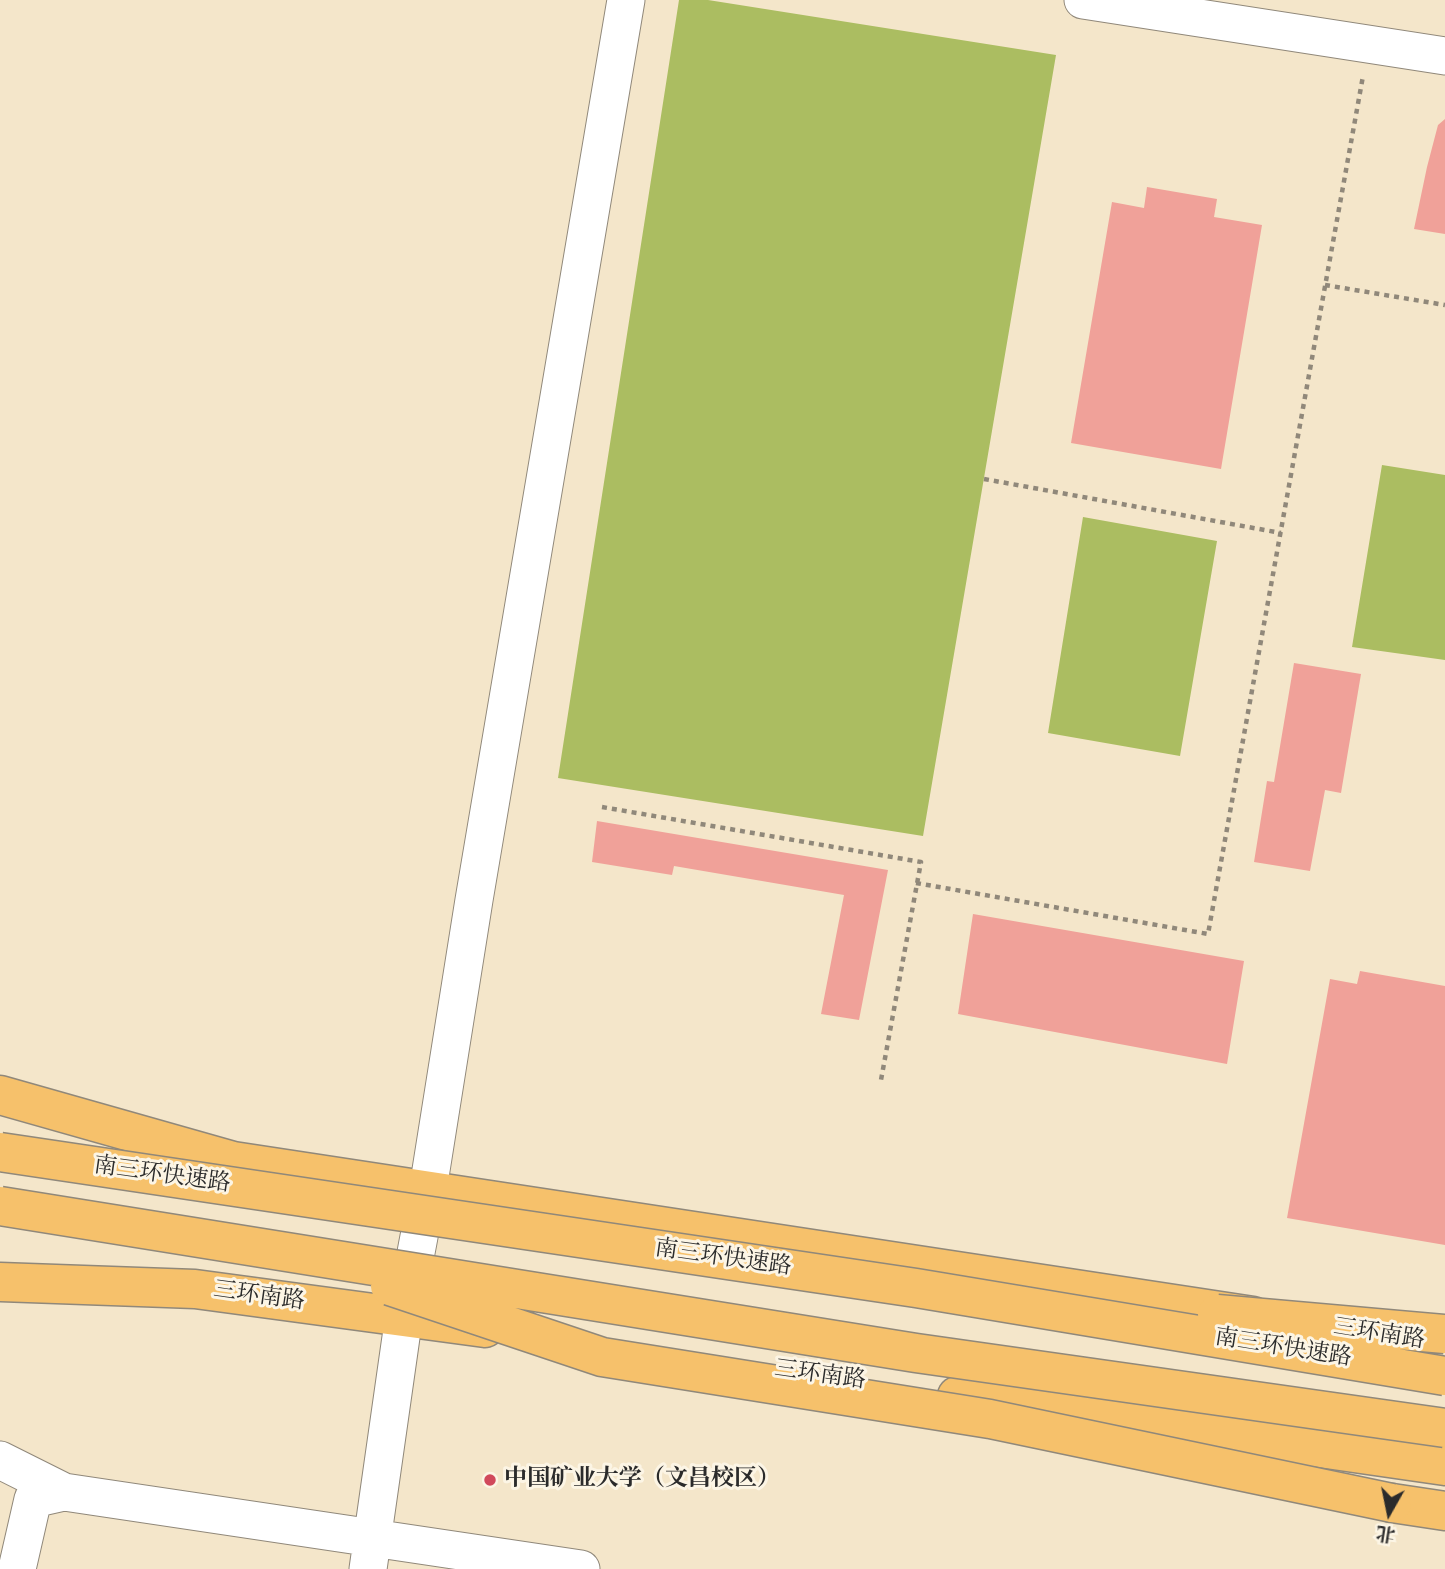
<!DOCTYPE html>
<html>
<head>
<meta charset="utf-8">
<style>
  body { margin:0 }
  #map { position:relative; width:1445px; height:1569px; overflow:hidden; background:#f4e6ca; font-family:"IM FELL Double Pica","Noto Serif SC",serif }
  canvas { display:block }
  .north { position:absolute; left:1354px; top:1478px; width:70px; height:70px; -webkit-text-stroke:5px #fcf5e5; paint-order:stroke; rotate:189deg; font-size:19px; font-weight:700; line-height:28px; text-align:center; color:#2b2b2b }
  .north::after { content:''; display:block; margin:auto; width:24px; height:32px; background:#2b2b2b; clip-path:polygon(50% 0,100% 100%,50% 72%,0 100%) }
</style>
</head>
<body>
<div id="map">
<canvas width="1445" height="1569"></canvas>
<div class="north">北</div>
</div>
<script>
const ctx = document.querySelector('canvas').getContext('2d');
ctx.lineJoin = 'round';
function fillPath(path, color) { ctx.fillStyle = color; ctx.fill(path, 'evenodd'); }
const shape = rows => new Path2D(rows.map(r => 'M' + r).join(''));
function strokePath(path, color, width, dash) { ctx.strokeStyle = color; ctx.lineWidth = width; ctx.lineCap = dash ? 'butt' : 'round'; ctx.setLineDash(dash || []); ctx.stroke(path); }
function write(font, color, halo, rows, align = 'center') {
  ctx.font = font + ' "IM FELL Double Pica","Noto Serif SC",serif'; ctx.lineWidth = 6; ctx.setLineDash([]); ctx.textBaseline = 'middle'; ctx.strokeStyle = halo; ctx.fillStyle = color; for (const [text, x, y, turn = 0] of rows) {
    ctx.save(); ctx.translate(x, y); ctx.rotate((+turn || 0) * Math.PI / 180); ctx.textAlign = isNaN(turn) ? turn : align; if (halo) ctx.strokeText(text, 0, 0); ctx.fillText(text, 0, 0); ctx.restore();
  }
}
fillPath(shape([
  [679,0,708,0,1056,55,923,836,558,778],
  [1382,465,1445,475,1445,660,1352,647],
  [1083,517,1217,541,1180,756,1048,733]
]), '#abbd61');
fillPath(shape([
  [1445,119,1445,234,1414,229,1427,167,1438,125],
  [1147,187,1217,199,1214,217,1262,225,1221,469,1071,443,1112,202,1144,208],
  [1294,663,1361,674,1341,793,1325,790,1310,871,1254,862,1267,781,1274,782],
  [597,821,888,870,859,1020,821,1014,844,895,674,866,672,875,592,862],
  [973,914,1244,961,1227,1064,958,1014],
  [1360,971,1445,986,1445,1245,1287,1218,1330,979,1357,984]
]), '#f0a199');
const minor = shape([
  [1083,0,1445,56],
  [0,1460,64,1492],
  [17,1569,33,1499,64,1492,581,1569],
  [368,1569,404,1316,428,1189,474,900,626,0]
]);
const major = shape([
  [0,1095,233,1161,1253,1316],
  [0,1282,195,1289,485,1328],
  [957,1396,1445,1466]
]);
const highway = shape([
  [1392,1503,1445,1511]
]);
strokePath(minor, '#90887a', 39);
strokePath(major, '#90887a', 41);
strokePath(highway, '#90887a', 41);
strokePath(shape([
  [1325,285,1445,305],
  [984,479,1281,533],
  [602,807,921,862,881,1080],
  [916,883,1208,934,1363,76]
]), '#90887a', 4.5, [5, 5]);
strokePath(minor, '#fff', 37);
strokePath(major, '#f6c16b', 38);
strokePath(highway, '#f6c16b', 38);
const highwayBridge = shape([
  [0,1152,916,1288,1445,1376],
  [0,1206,916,1353,1445,1428],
  [390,1286,602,1357,990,1419,1392,1503],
  [1217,1314,1445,1334]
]);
strokePath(highwayBridge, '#90887a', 41, []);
strokePath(highwayBridge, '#f6c16b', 38);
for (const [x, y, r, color] of [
  [490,1480,7,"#d1495b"]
]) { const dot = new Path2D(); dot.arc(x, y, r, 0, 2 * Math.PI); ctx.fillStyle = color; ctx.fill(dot); strokePath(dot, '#fcf5e5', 2.5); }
write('23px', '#2b2b2b', '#fcf5e5', [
  ["南三环快速路",162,1176,8],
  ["南三环快速路",723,1259,8],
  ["三环南路",259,1297,8],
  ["三环南路",1379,1335,9],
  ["南三环快速路",1283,1349,9],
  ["三环南路",820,1376,8]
]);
write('bold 23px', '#2b2b2b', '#fcf5e5', [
  ["中国矿业大学（文昌校区）",504,1480]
], 'left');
</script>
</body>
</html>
